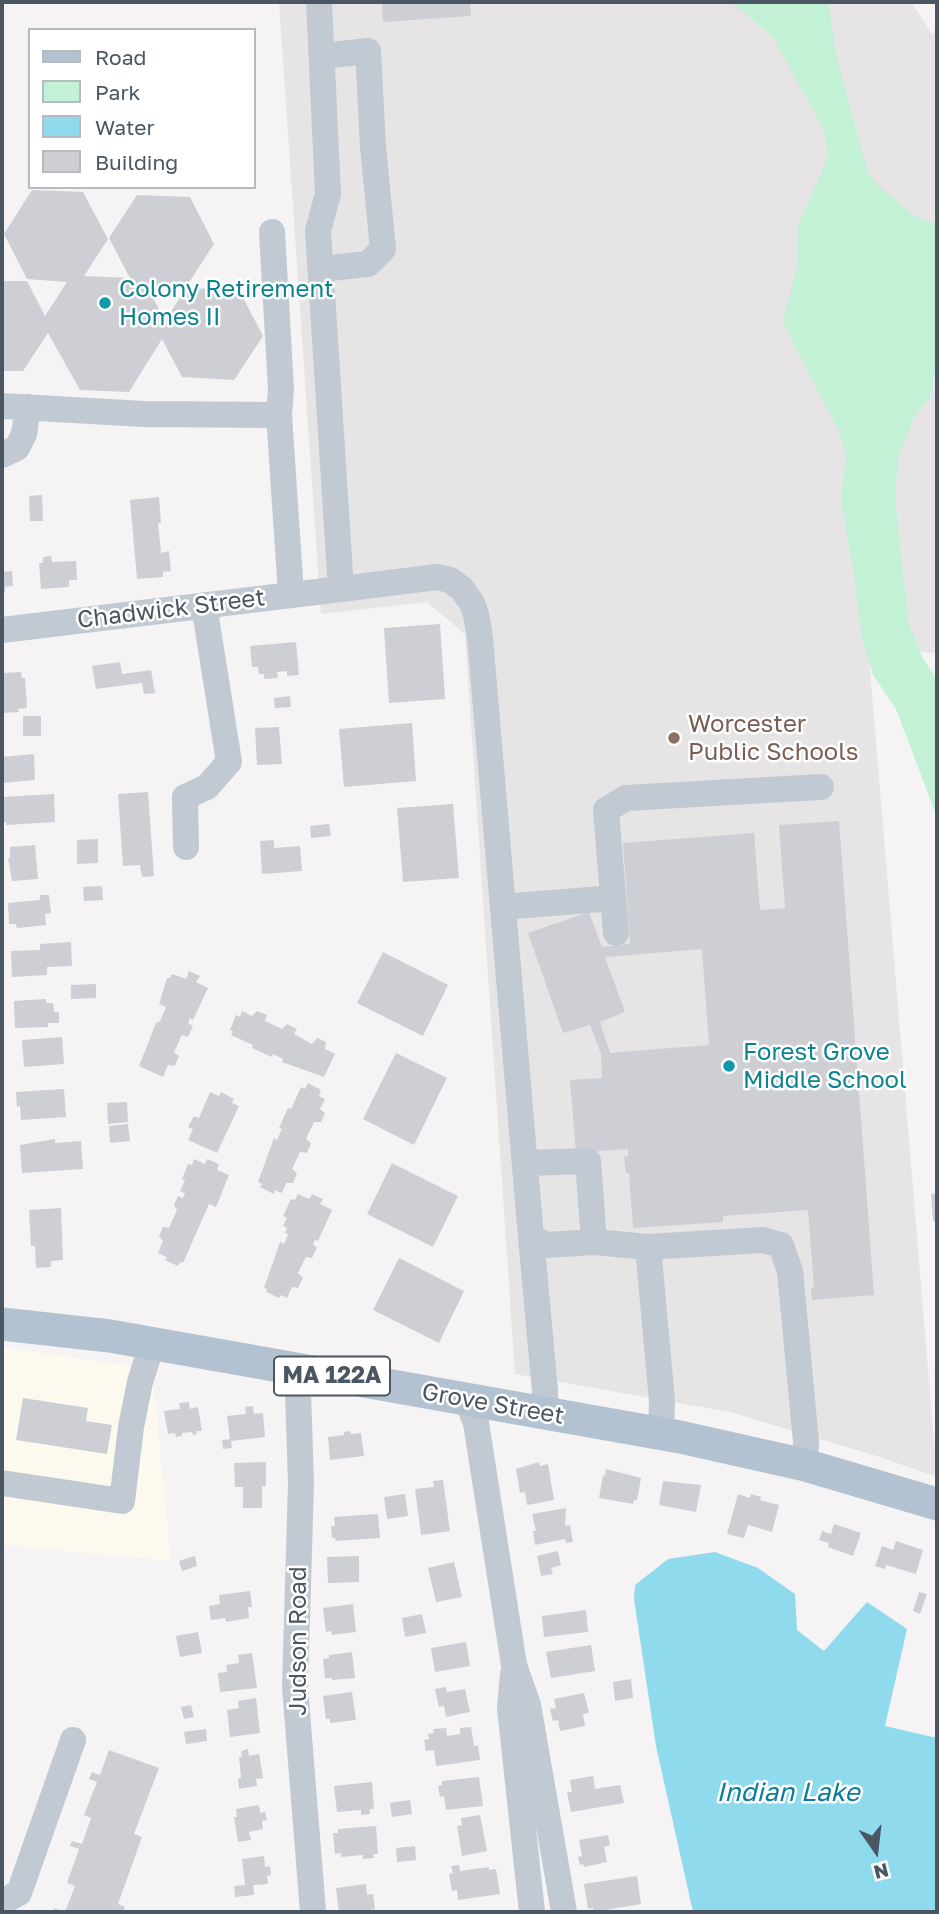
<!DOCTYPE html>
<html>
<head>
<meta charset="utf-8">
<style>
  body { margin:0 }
  #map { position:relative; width:939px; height:1914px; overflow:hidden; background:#f5f3f3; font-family:"Golos Text",sans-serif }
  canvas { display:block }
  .frame { position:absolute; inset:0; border:4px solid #4a5661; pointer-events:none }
  .legend { position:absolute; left:28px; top:28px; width:228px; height:161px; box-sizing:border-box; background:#fff; border:2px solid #b7bbc0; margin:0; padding:9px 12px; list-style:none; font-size:21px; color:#4a5661 }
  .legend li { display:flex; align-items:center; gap:14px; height:35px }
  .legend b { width:35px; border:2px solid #b7bbc0 }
  .north { position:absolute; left:841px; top:1816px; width:70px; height:70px; -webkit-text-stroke:5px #fff; paint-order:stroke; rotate:166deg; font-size:19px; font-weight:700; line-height:28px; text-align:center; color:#4a5661 }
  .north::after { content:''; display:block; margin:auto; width:24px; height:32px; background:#4a5661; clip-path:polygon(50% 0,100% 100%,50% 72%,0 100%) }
</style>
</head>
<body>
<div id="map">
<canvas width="939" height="1914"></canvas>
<div class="frame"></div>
<ul class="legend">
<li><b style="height:9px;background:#b3c2d1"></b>Road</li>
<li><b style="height:19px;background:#c3f1d5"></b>Park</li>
<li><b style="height:19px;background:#90daee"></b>Water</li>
<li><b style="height:19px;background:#cdcfd5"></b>Building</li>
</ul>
<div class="north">N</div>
</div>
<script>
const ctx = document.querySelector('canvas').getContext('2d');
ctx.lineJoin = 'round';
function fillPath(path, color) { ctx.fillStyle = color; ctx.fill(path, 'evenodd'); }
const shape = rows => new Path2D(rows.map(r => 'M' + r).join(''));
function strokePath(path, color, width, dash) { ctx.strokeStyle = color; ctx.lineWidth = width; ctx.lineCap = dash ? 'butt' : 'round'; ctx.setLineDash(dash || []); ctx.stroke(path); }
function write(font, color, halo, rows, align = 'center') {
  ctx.font = font + ' "Golos Text",sans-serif'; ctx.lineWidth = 5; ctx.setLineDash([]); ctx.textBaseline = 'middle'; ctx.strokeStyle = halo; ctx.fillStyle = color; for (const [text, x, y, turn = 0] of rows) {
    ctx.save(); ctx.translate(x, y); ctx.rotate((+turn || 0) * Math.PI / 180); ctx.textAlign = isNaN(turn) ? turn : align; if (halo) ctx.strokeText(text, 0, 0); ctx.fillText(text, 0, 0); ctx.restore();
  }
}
fillPath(shape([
  [2,1347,152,1369,171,1561,2,1545]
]), '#fdf9ef');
fillPath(shape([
  [279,2,911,2,932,34,937,32,937,653,868,647,937,1477,880,1457,730,1412,515,1374,465,634,427,602,321,614]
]), '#e6e4e5');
fillPath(shape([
  [732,2,828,2,837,58,868,173,882,189,916,217,937,224,937,367,933,376,933,389,928,400,913,419,898,459,895,497,908,622,923,659,937,679,937,817,896,709,873,675,861,634,855,581,841,499,846,456,839,431,798,353,783,321,797,268,798,226,825,165,828,154,824,130,773,37]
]), '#c3f1d5');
fillPath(shape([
  [715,1552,758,1568,795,1594,797,1630,824,1651,867,1602,907,1629,885,1726,937,1738,937,1912,693,1912,656,1746,634,1599,635,1585,668,1559]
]), '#90daee');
fillPath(shape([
  [382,2,470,2,471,16,383,22],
  [32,190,83,192,108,239,84,276,130,278,109,238,137,195,190,197,214,244,186,287,147,286,165,321,186,288,239,290,263,336,234,380,182,377,162,339,129,392,80,390,48,333,23,371,2,371,2,281,27,281,45,316,67,282,27,279,4,234],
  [42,495,43,521,30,521,29,496],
  [159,497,161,523,158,523,161,553,169,551,171,571,163,572,163,577,137,579,130,500],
  [51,556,52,562,76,561,77,580,69,580,69,587,41,589,39,563,43,563,43,557],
  [12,571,13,586,5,587,5,592,2,593,2,572],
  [440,624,445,699,389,703,384,628],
  [296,642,299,675,287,676,287,671,277,672,278,678,264,679,264,674,259,674,258,667,252,667,250,646],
  [120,662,122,674,151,670,155,693,144,694,142,683,96,689,92,666],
  [21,672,22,678,25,678,27,708,18,709,19,712,2,713,2,673],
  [290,696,291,707,275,708,274,698],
  [23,716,41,716,41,736,23,736],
  [412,723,416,781,344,787,339,729],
  [279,727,282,764,257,765,255,728],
  [34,754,35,780,2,783,2,757],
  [148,792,154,876,142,877,140,865,123,866,118,794],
  [54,794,55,822,6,825,6,822,2,823,4,797],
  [453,804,459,878,403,882,397,808],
  [839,821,874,1295,812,1300,811,1288,814,1288,808,1210,723,1216,723,1222,633,1228,629,1173,626,1173,624,1157,628,1156,628,1149,576,1153,570,1080,602,1078,601,1054,590,1025,563,1033,528,933,589,912,602,947,630,944,623,843,754,833,760,910,785,908,779,825],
  [702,949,709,1045,610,1053,600,1022,625,1012,605,957],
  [329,824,331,836,311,838,310,826],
  [98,839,98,863,77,864,77,840],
  [274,840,274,848,300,846,302,871,262,874,260,841],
  [35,845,38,879,12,881,8,858,10,858,10,847],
  [102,886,103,900,84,901,83,887],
  [40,895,49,895,51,913,45,914,46,925,17,928,16,924,9,924,8,903,40,900],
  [71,942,72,966,47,967,47,975,12,977,11,951,40,950,40,944],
  [383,952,448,985,423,1036,357,1003],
  [189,971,200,976,196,982,208,988,193,1020,190,1018,188,1023,193,1026,188,1037,182,1035,174,1052,179,1056,175,1066,168,1065,163,1077,139,1066,156,1023,160,1021,166,1007,159,1004,167,978,170,978,172,974,186,979],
  [96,984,96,998,71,999,71,985],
  [46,999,46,1003,53,1003,54,1012,59,1012,59,1023,48,1023,48,1027,15,1028,14,1001],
  [242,1011,252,1016,257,1011,267,1015,265,1021,282,1029,287,1024,297,1029,294,1034,312,1044,317,1038,326,1042,325,1049,335,1054,324,1077,282,1062,283,1059,273,1054,272,1057,252,1048,253,1045,231,1035,233,1031,230,1030,236,1015,240,1017],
  [62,1037,64,1064,24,1067,22,1040],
  [396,1053,447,1078,414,1145,363,1119],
  [308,1083,321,1090,319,1096,325,1099,320,1109,325,1113,321,1122,314,1122,306,1139,311,1143,307,1153,300,1152,292,1169,297,1173,293,1183,286,1183,282,1193,275,1190,274,1194,260,1187,262,1184,258,1182,274,1138,277,1140,282,1129,279,1128,288,1108,291,1109,301,1087,305,1089],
  [64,1089,66,1117,21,1120,20,1106,17,1107,16,1092],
  [210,1092,219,1096,221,1092,234,1099,232,1103,239,1106,217,1153,188,1140,193,1129,188,1127,194,1116,199,1118],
  [127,1102,128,1122,108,1124,107,1103],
  [128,1124,130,1141,110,1143,109,1126],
  [55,1139,55,1143,81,1141,83,1169,22,1173,20,1145],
  [194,1159,205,1164,207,1159,219,1164,217,1170,229,1175,216,1207,209,1204,183,1263,180,1262,178,1266,165,1260,167,1257,158,1253,163,1241,159,1236,163,1227,169,1228,177,1210,174,1205,178,1196,183,1198,185,1193,180,1191,185,1180,182,1179,188,1164,192,1165],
  [392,1163,458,1196,433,1247,367,1214],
  [937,1193,937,1221,933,1221,931,1194],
  [298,1194,309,1199,312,1194,323,1199,320,1204,332,1210,318,1241,315,1240,313,1244,317,1248,312,1258,306,1257,298,1273,303,1278,298,1288,292,1287,287,1298,281,1295,279,1298,266,1292,267,1289,264,1288,280,1242,284,1244,288,1234,285,1233,287,1228,283,1226,287,1218,283,1216,291,1199,295,1200],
  [61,1208,63,1260,51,1261,51,1267,36,1268,35,1246,31,1246,29,1210],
  [399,1258,464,1291,439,1343,373,1310],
  [23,1398,88,1408,86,1421,112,1425,107,1454,16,1440],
  [189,1402,190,1409,198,1407,202,1431,196,1431,197,1434,193,1435,192,1432,182,1433,182,1436,176,1437,175,1433,168,1434,164,1411,180,1409,179,1403],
  [253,1406,254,1414,263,1413,265,1437,231,1441,232,1448,223,1449,222,1440,230,1439,227,1416,246,1414,245,1407],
  [350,1431,351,1434,361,1433,364,1456,330,1460,328,1437,344,1435,344,1432],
  [266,1462,266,1486,262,1486,262,1508,243,1508,243,1487,235,1487,234,1463],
  [539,1462,540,1466,548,1464,554,1500,527,1505,525,1492,520,1493,516,1469],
  [606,1469,641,1478,637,1500,634,1500,633,1504,599,1498,603,1475,605,1476],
  [443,1480,450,1531,421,1535,415,1489,434,1487,433,1481],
  [663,1481,701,1485,696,1512,659,1505],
  [405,1494,408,1516,387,1519,384,1497],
  [738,1494,750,1498,751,1494,761,1497,760,1500,779,1505,772,1532,748,1525,744,1538,727,1534],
  [566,1508,565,1526,570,1525,573,1542,566,1543,565,1539,535,1545,533,1531,536,1531,532,1514],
  [378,1514,380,1538,336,1541,335,1538,332,1538,331,1526,335,1526,334,1517],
  [834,1524,861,1533,853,1556,828,1547,829,1543,819,1540,822,1531,831,1534],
  [896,1541,923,1550,916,1574,886,1565,885,1569,875,1566,882,1546,893,1550],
  [558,1551,561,1565,551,1568,553,1574,541,1576,537,1556],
  [195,1556,197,1566,182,1571,179,1561],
  [359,1556,359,1582,328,1583,327,1557],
  [454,1562,462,1597,436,1602,428,1568],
  [250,1591,252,1607,248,1607,249,1618,226,1622,225,1618,211,1620,209,1606,220,1604,219,1595],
  [919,1592,927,1594,920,1614,913,1611],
  [353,1604,356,1632,332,1635,331,1631,326,1632,323,1608],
  [586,1610,588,1632,544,1637,542,1616],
  [422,1614,426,1633,405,1637,402,1618],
  [198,1632,202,1653,180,1657,176,1636],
  [466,1642,470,1666,435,1672,431,1648],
  [591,1645,595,1671,551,1678,546,1652],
  [352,1652,355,1678,332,1680,332,1678,325,1678,323,1659,329,1658,329,1655],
  [252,1653,257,1688,220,1692,218,1673,227,1672,226,1665,239,1663,238,1655],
  [631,1679,633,1698,615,1701,613,1682],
  [446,1687,447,1692,465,1689,470,1712,446,1717,444,1706,439,1707,435,1689],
  [352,1692,356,1720,330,1723,330,1719,326,1719,323,1696],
  [584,1693,589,1713,583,1714,585,1726,560,1731,558,1720,553,1721,550,1709,556,1708,554,1699],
  [256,1698,260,1733,230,1737,227,1710,239,1708,238,1701],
  [191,1705,194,1717,184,1719,181,1707],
  [471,1727,474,1746,478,1745,480,1760,436,1766,434,1750,426,1751,424,1740,429,1739,428,1734,434,1733,433,1729,446,1728,447,1736,460,1734,460,1728],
  [206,1729,207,1741,186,1744,184,1732],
  [248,1749,249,1756,259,1754,263,1778,256,1779,257,1786,239,1789,238,1778,241,1778,239,1757,242,1757,241,1751],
  [109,1750,159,1768,134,1834,142,1837,118,1904,125,1907,123,1912,53,1912,54,1908,65,1912,75,1886,67,1883,79,1849,70,1846,72,1841,82,1844,91,1818,84,1815,97,1782,89,1779,92,1772,100,1775],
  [593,1776,595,1789,620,1785,624,1803,571,1812,567,1792,572,1792,570,1780],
  [479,1777,483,1806,446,1810,444,1796,440,1797,438,1786,442,1785,442,1781],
  [372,1782,374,1809,370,1809,370,1814,361,1815,361,1810,337,1812,334,1786],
  [410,1800,412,1814,392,1817,390,1803],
  [259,1805,260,1813,265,1812,267,1820,262,1821,263,1829,249,1832,251,1840,238,1842,234,1817,237,1817,236,1809],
  [480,1815,487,1851,462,1856,457,1826,462,1825,461,1818],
  [376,1826,378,1854,373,1854,374,1858,363,1859,363,1855,341,1857,341,1853,335,1854,333,1833,338,1833,338,1829],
  [608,1835,610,1845,604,1847,607,1862,584,1867,583,1864,580,1865,578,1857,582,1856,579,1840],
  [415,1846,416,1860,397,1862,396,1848],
  [264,1856,265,1867,270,1866,271,1875,267,1876,268,1884,253,1885,254,1895,235,1897,234,1886,245,1885,242,1859],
  [459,1865,460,1871,489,1867,489,1870,496,1869,500,1894,458,1900,457,1890,452,1891,449,1874,453,1873,451,1866],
  [637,1876,641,1904,593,1912,593,1908,588,1909,584,1884],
  [366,1884,367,1895,373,1894,375,1909,370,1910,370,1912,339,1912,336,1888]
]), '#cdcfd5');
strokePath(shape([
  [319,2,328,194,318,231,341,589,437,577,450,580,462,589,472,603,476,614,480,638,531,1237,546,1245,594,1242,648,1247,763,1240,781,1245,790,1271,806,1442,805,1465],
  [272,232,281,389,279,415],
  [321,269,368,264,383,249,373,147,368,51,323,56],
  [2,406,144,414,279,415,291,594],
  [2,455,17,448,24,434,28,407],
  [2,630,341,589],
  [186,847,185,797,207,787,229,762,204,605],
  [503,907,613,898],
  [616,933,606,810,626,798,821,787],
  [525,1163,588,1161,594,1242],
  [531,1237,545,1391,545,1414],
  [648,1247,662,1401,661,1433],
  [306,1371,298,1392,301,1483,295,1687,313,1912],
  [467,1400,476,1423,514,1665,528,1705,564,1912],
  [2,1483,122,1501,131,1427,140,1382,152,1344],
  [513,1674,510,1708,532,1912],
  [2,1902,19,1893,73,1740]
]), '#c1cad2', 26);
strokePath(shape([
  [2,1324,110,1336,680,1437,805,1465,937,1504]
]), '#b3c2d1', 33);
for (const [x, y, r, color] of [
  [105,303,7,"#0f9aa8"],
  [674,738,7,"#8d6e63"],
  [729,1066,7,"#0f9aa8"]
]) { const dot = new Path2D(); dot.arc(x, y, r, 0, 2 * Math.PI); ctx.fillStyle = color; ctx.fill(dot); strokePath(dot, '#fff', 2.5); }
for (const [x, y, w] of [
  [332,1376,116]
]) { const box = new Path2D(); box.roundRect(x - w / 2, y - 19.5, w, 39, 5); ctx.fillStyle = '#fff'; ctx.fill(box); strokePath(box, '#4a5661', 2); }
write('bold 23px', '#4a5661', null, [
  ["MA 122A",332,1376]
]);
write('24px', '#0d838f', '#fff', [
  ["Colony Retirement",119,289],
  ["Homes II",119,317],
  ["Forest Grove",743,1052],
  ["Middle School",743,1080]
], 'left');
write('24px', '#4a5661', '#fff', [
  ["Chadwick Street",171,609,-7],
  ["Grove Street",493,1404,10],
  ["Judson Road",298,1641,-90]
]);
write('24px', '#785e54', '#fff', [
  ["Worcester",688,724],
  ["Public Schools",688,752]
], 'left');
write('italic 26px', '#0c7c9b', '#fff', [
  ["Indian Lake",788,1793]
]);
</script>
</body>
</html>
